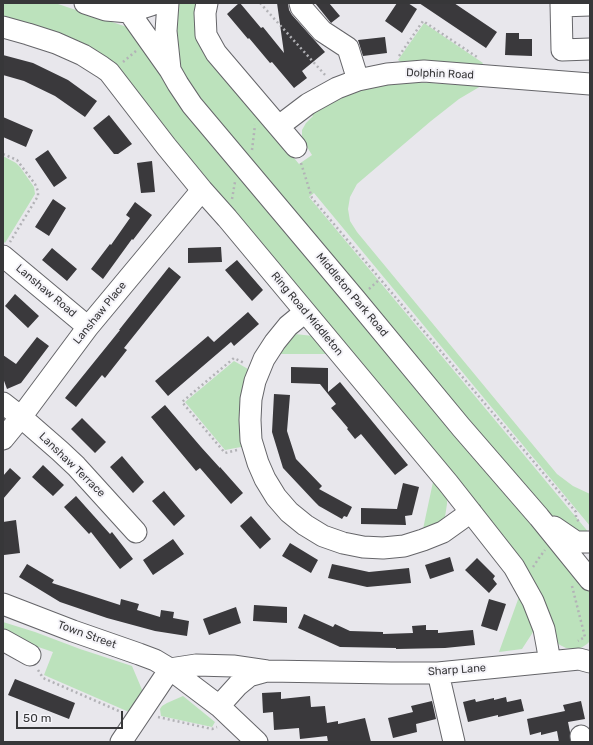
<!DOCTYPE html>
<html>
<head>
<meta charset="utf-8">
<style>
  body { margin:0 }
  #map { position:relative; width:593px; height:745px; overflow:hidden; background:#e8e7ec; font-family:Rubik,sans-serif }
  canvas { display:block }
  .frame { position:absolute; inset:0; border:4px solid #373739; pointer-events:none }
  .scale { position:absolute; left:16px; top:711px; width:107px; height:18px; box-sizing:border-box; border:2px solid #373739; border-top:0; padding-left:5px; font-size:12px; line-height:14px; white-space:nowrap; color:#373739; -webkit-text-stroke:3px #f5f4f9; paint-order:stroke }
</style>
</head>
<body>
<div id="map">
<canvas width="593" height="745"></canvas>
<div class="frame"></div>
<div class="scale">50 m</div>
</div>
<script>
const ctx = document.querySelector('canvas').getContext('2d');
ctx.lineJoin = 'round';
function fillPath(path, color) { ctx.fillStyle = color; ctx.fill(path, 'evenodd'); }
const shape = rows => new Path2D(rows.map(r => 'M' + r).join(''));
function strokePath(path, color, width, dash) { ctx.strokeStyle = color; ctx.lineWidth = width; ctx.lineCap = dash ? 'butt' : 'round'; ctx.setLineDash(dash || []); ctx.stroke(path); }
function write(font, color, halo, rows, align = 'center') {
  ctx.font = font + ' Rubik,sans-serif'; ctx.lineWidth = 4; ctx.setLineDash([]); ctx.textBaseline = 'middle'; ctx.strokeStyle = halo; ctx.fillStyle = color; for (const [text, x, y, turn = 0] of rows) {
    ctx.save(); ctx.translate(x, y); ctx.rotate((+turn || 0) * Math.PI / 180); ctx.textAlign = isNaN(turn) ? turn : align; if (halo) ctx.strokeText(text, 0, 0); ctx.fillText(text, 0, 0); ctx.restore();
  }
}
fillPath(shape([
  [3,3,55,3,124,26,134,30,583,579,590,592,590,641,587,644,581,648,573,649,566,648,560,645,554,640,552,632,118,73,3,21],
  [178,3,200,3,215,63,299,164,312,155,304,142,302,136,302,130,306,123,313,116,310,112,337,97,377,85,414,82,481,86,459,99,431,121,357,184,350,197,348,209,350,221,357,232,557,474,573,486,590,494,590,526,314,193,309,197,590,534,589,538,548,515,190,88,183,76,174,48],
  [424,23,483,63,481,66,437,63,401,62,398,60],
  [3,156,16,163,20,167,34,187,35,194,5,243,3,241],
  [295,334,313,336,327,354,278,354],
  [234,361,248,369,244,382,242,395,240,415,241,447,225,450,185,402],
  [433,482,445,495,447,499,447,504,445,517,442,520,431,527,423,529],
  [520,594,535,629,522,649,499,652],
  [3,622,35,632,80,649,132,666,143,692,129,712,44,675,53,652,3,635],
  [183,696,215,722,212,727,161,716,160,709,162,706,167,703]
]), '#bce2bc');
fillPath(shape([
  [239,3,240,3,261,28,263,27,284,53,277,3,288,3,289,10,292,15,325,52,302,71,307,78,294,88,272,62,270,63,249,38,248,39,227,14],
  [315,3,329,3,340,16,331,23],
  [397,3,408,3,417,9,402,33,385,21],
  [419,3,454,3,497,32,486,48],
  [506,33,519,33,519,39,532,39,532,56,505,55],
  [385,37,387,53,363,56,358,40],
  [3,55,33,63,68,80,97,101,85,117,55,96,24,81,3,75],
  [109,115,132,144,118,154,114,154,93,128],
  [3,117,33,130,26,147,3,137],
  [48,150,67,178,54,187,35,159],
  [152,161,155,192,141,193,137,163],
  [53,199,66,208,49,236,35,227],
  [135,202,152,215,133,240,132,239,103,279,91,269,110,244,111,245,130,218,126,215],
  [221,247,222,262,188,263,188,248],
  [52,248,77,269,67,281,42,260],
  [237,260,263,290,252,301,225,270],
  [169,267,181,277,124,348,127,350,105,378,102,375,76,407,65,398,120,330,119,330],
  [15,294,39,316,28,328,5,306],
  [248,312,259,324,234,346,231,342,168,396,155,381,208,336,214,342],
  [37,337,49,346,21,383,7,389,3,378,3,355,16,364],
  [291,367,328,368,328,392,340,382,408,465,395,475,361,434,355,439,347,429,348,428,331,408,336,404,320,384,291,383],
  [274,394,290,395,287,431,296,459,322,486,319,489,352,507,347,517,344,516,342,519,319,506,314,501,315,500,314,501,283,468,272,432],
  [165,405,201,447,220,468,220,467,243,493,231,504,200,468,196,471,151,417],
  [82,418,106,442,95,453,71,429],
  [122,456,144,482,133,493,110,467],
  [43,465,64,485,53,496,32,477],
  [10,468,21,478,3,499,3,476],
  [403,483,419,487,412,515,405,516,406,525,361,524,361,508,397,509],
  [164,491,185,516,174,526,152,501],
  [76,496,110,534,112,532,133,559,120,569,91,532,89,534,64,507],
  [251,516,271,539,260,549,240,526],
  [16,520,20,553,4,555,3,545,3,522],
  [173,539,184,554,153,575,143,560],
  [290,543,318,560,311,573,282,556],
  [450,557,454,571,430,579,425,565],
  [477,558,495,576,493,579,497,584,489,593,465,570],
  [27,564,54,580,52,583,120,605,121,599,139,604,137,610,160,617,161,610,174,612,173,618,189,621,187,636,155,631,107,618,60,602,19,577],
  [332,564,369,572,409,568,411,583,367,587,328,578],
  [489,599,506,604,497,631,481,626],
  [254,605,287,607,287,623,253,621],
  [236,607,241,623,209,635,203,619],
  [304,614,333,627,335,624,350,631,383,632,383,634,413,633,412,626,426,625,426,630,438,630,438,633,473,630,475,645,445,648,396,649,396,648,340,647,298,628],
  [15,679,75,703,69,719,8,695],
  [281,692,281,699,310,696,311,707,325,706,327,723,338,721,338,724,365,718,371,742,328,742,327,736,300,739,299,728,274,730,273,712,263,713,262,693],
  [506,697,507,702,521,699,524,711,498,717,498,715,468,722,463,702,475,699,476,702,494,698,494,700],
  [432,701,436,719,416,724,417,732,393,738,388,718,413,712,411,706],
  [581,701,585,719,568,722,570,732,570,742,559,742,557,731,541,735,541,732,530,735,527,719,565,711,563,705]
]), '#3a393c');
const minor = shape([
  [85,3,106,10,129,12,151,5,153,3],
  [168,3,166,31,170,69],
  [207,3,205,13,206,35,216,53,296,147],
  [300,3,301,7,322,31,348,48,358,80],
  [561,3,562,50,590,49],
  [561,6,590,5],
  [129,12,170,70,178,84,192,105,356,300,461,427,539,517,590,580],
  [3,27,28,34,56,43,83,55,102,67,109,72,166,146,202,190,227,218,448,483,514,567,533,601,544,629,547,645,550,662],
  [279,126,308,104,337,88,358,80,387,74,424,71,590,84],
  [3,256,88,327],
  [305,312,288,326,275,342,264,359,255,381,251,399,250,420,251,440,258,463,265,479,276,497,289,512,305,525,323,536,343,543,363,547,383,548,404,546,423,540,443,532,471,512],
  [3,403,21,417,60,451,76,466,136,532],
  [3,439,21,417,88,327,202,190],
  [554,527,576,542,590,542],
  [3,604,73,631,139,654,155,660,170,669,219,706,257,742],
  [3,640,30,655],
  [170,669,196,665,233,666,267,671,391,673,438,673,579,659,590,662],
  [438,673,454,742],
  [219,706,238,685,249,676,267,671],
  [581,736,582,742],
  [121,742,170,669]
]);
strokePath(minor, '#656569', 23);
strokePath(shape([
  [260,3,326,76],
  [399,56,423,21,477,57],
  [123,62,136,51],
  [252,150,255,125],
  [3,154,17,160,35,184,38,191,38,196,10,242],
  [301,163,312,198,576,512,576,518,580,523],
  [232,199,235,182],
  [369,289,380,279],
  [237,450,225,453,182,402,234,358,244,363],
  [533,567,539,558,545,550],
  [572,586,585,637,578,641],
  [38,670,43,678,121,712],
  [158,717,212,729,217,727]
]), '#b2b2b6', 2.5, [2, 3]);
strokePath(minor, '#fff', 21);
write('11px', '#373739', '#f5f4f9', [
  ["Dolphin Road",440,74,2],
  ["Lanshaw Road",46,291,40],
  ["Middleton Park Road",352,295,50],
  ["Lanshaw Place",100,313,-51],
  ["Ring Road Middleton",307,314,50],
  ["Lanshaw Terrace",72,465,44],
  ["Town Street",87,635,20],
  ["Sharp Lane",457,670,-4]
]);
</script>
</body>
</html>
